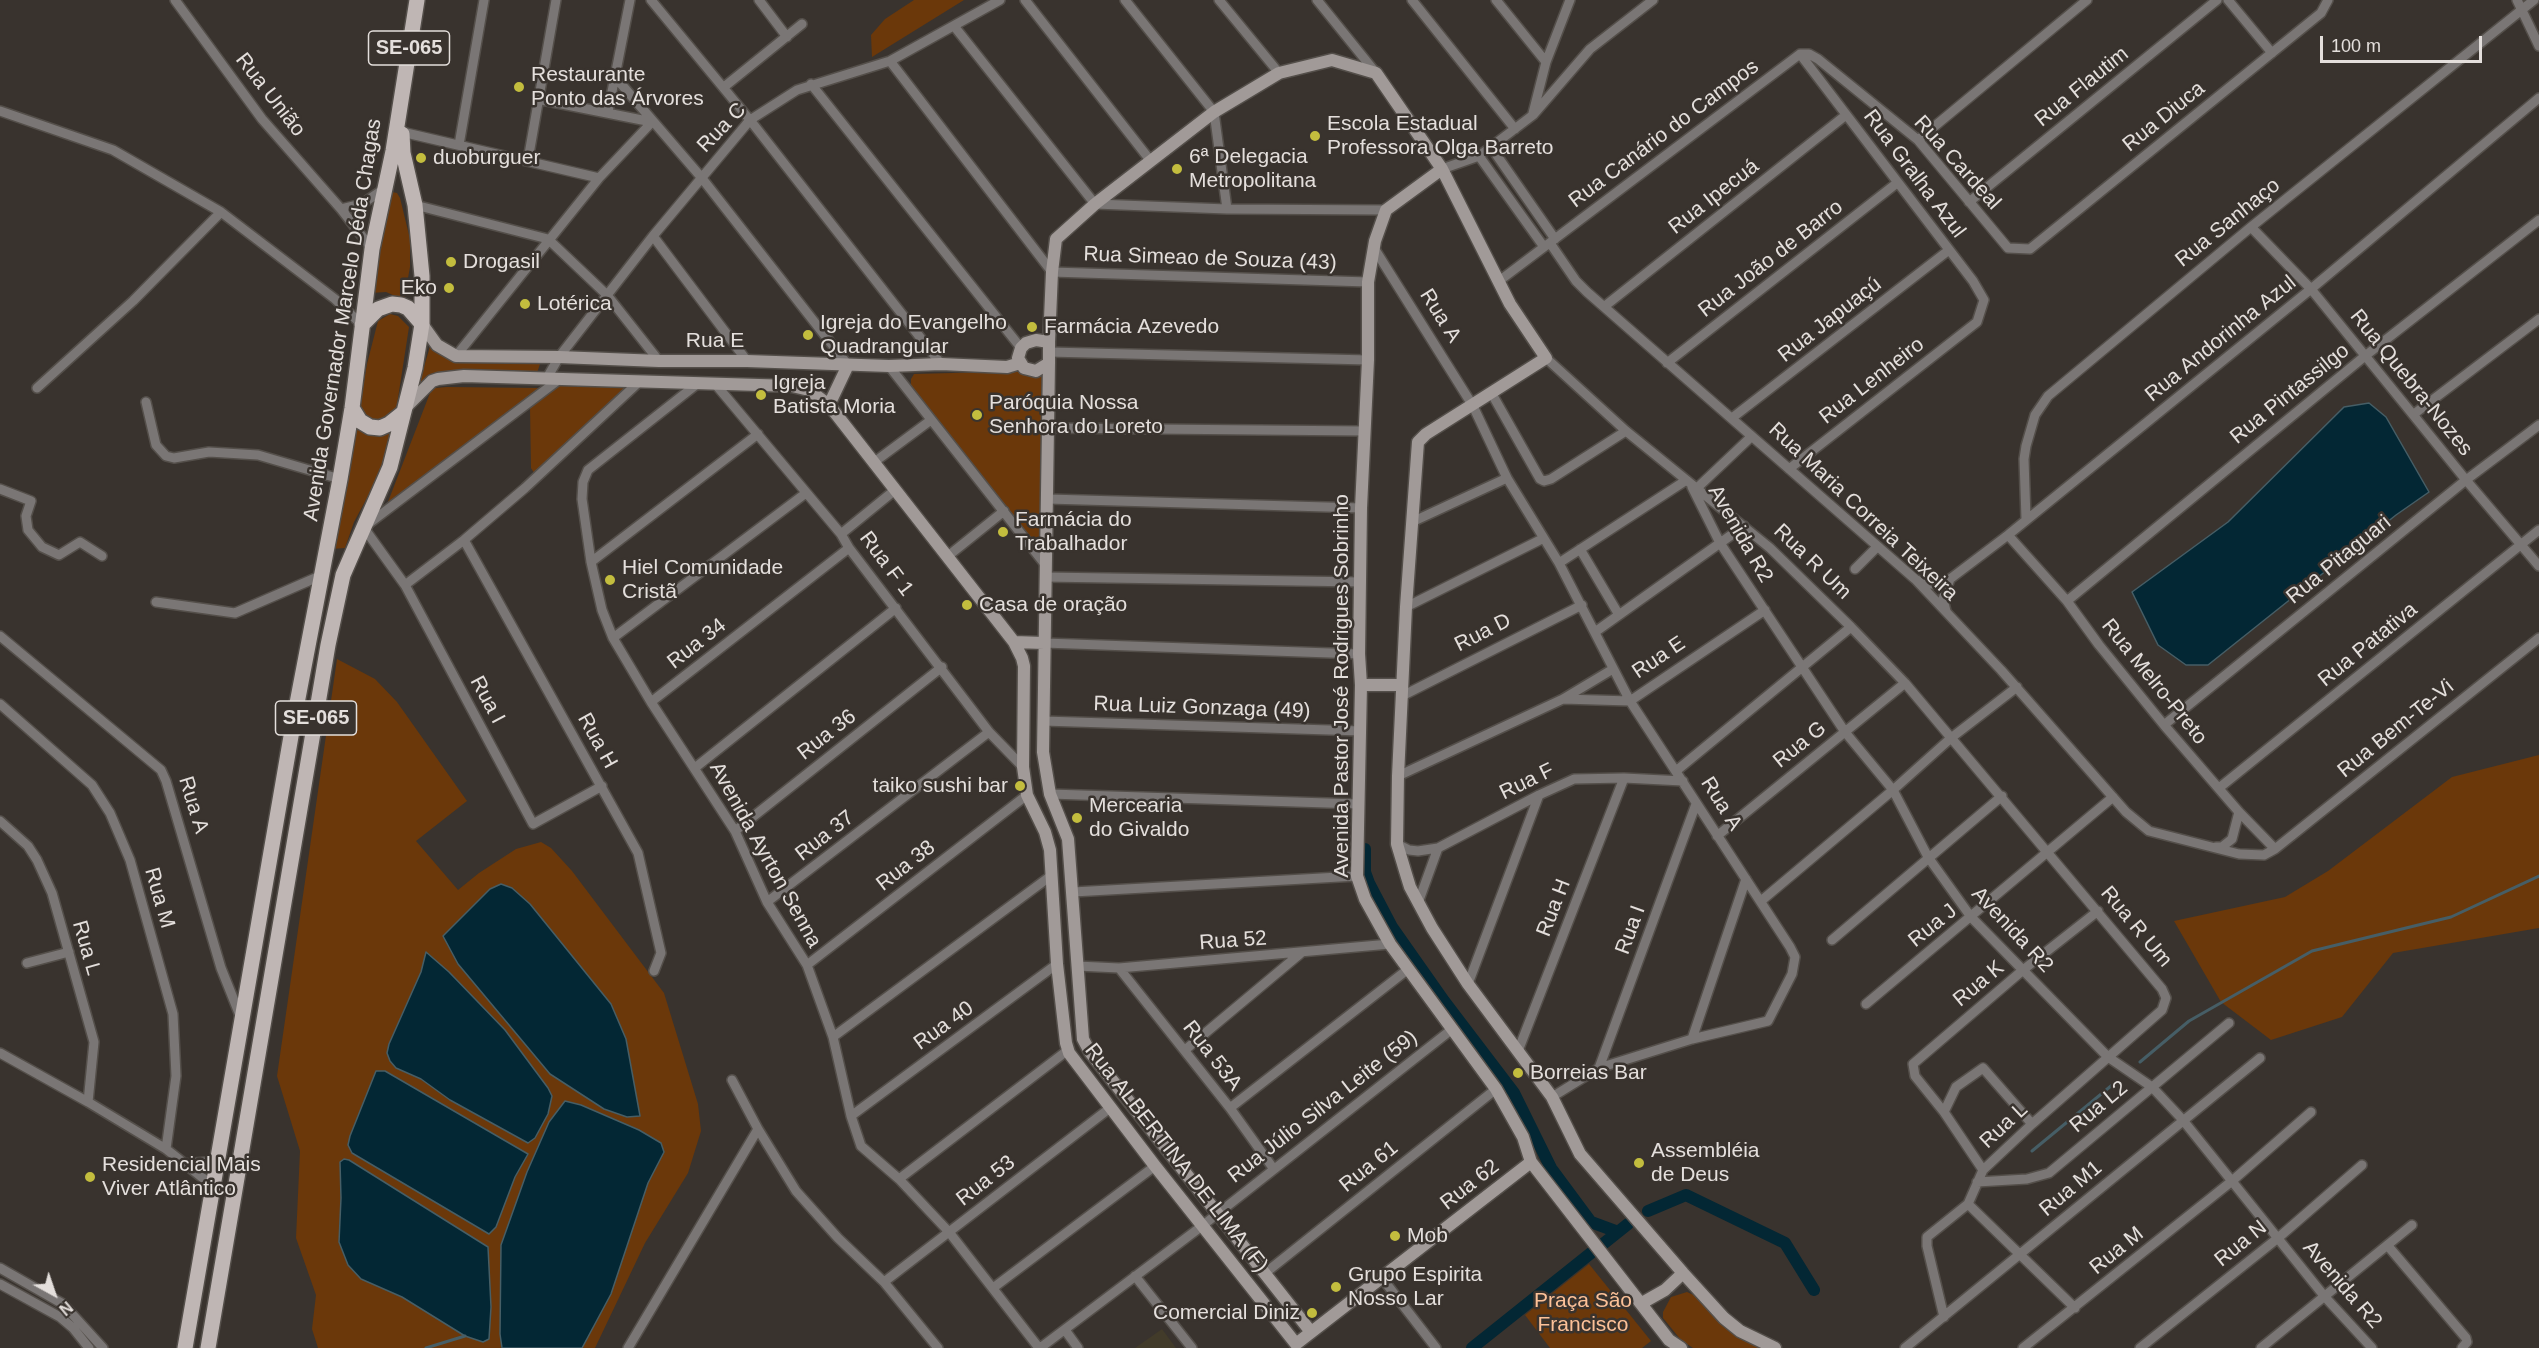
<!DOCTYPE html>
<html>
<head>
<meta charset="utf-8">
<style>
  body { margin:0 }
  #map { position:relative; width:2539px; height:1348px; overflow:hidden; background:#39332e; font-family:Helvetica,sans-serif }
  canvas { display:block }
  .north { position:absolute; left:24px; top:1264px; width:60px; height:60px; -webkit-text-stroke:4px #39332e; paint-order:stroke; rotate:140deg; font-size:16px; font-weight:700; line-height:24px; text-align:center; color:#e4dfdc }
  .north::after { content:''; display:block; margin:auto; width:21px; height:27px; background:#e4dfdc; clip-path:polygon(50% 0,100% 100%,50% 72%,0 100%) }
  .scale { position:absolute; left:2320px; top:36px; width:162px; height:27px; box-sizing:border-box; border:3px solid #e4dfdc; border-top:0; padding-left:8px; font-size:18px; line-height:21px; white-space:nowrap; color:#e4dfdc; -webkit-text-stroke:4px #39332e; paint-order:stroke }
</style>
</head>
<body>
<div id="map">
<canvas width="2539" height="1348"></canvas>
<div class="north">N</div>
<div class="scale">100 m</div>
</div>
<script>
const ctx = document.querySelector('canvas').getContext('2d');
ctx.lineJoin = 'round';
function fillPath(path, color) { ctx.fillStyle = color; ctx.fill(path, 'evenodd'); }
const shape = rows => new Path2D(rows.map(r => 'M' + r).join(''));
function strokePath(path, color, width, dash) { ctx.strokeStyle = color; ctx.lineWidth = width; ctx.lineCap = dash ? 'butt' : 'round'; ctx.setLineDash(dash || []); ctx.stroke(path); }
function write(font, color, halo, rows, align = 'center') {
  ctx.font = font + ' Helvetica,sans-serif'; ctx.lineWidth = 5; ctx.setLineDash([]); ctx.textBaseline = 'middle'; ctx.strokeStyle = halo; ctx.fillStyle = color; for (const [text, x, y, turn = 0] of rows) {
    ctx.save(); ctx.translate(x, y); ctx.rotate((+turn || 0) * Math.PI / 180); ctx.textAlign = isNaN(turn) ? turn : align; if (halo) ctx.strokeText(text, 0, 0); ctx.fillText(text, 0, 0); ctx.restore();
  }
}
fillPath(shape([
  [1162,1329,1176,1348,1135,1348]
]), '#423b2a');
fillPath(shape([
  [914,0,964,0,872,57,871,35,885,19],
  [392,192,397,193,400,198,410,239,410,267,404,300,386,292,371,293,387,195],
  [390,314,398,316,409,327,396,411,381,422,367,422,359,410,367,364,378,321],
  [431,343,435,348,541,361,537,373,443,373,416,394],
  [1028,371,1039,375,1046,380,1039,539,1036,541,1031,541,911,386,911,379,914,374],
  [557,386,626,387,534,473,531,468,530,407],
  [447,387,540,388,386,507,430,393,435,388],
  [355,425,395,426,383,468,354,522,345,548,331,549],
  [337,659,375,679,397,702,467,801,416,841,458,890,479,873,516,849,541,842,551,848,572,871,664,993,698,1104,701,1131,688,1173,645,1243,595,1348,318,1348,312,1329,316,1295,296,1238,300,1151,277,1076],
  [2539,755,2539,928,2393,953,2342,1017,2271,1040,2221,1002,2174,921,2285,897,2328,871,2452,777],
  [1589,1264,1651,1341,1642,1348,1550,1348,1525,1315],
  [1687,1292,1698,1297,1764,1348,1693,1348,1681,1340,1663,1318,1663,1312,1671,1297]
]), '#6b380a');
const water = shape([
  [2369,403,2386,417,2429,492,2396,515,2208,665,2186,665,2158,645,2132,592,2228,522,2344,407,2369,403],
  [501,884,512,888,530,904,611,1004,626,1039,640,1116,627,1117,604,1109,550,1074,458,964,443,936,490,889,501,884],
  [426,952,449,972,505,1030,548,1088,552,1096,548,1114,535,1138,528,1143,450,1100,421,1079,396,1068,390,1061,387,1053,389,1044,421,972,426,952],
  [376,1071,385,1071,528,1154,515,1177,496,1227,489,1234,352,1153,348,1145,350,1136,376,1071],
  [565,1101,581,1105,639,1130,661,1143,664,1152,648,1183,611,1294,582,1348,502,1348,500,1334,501,1245,527,1172,549,1122,565,1101],
  [344,1159,349,1160,488,1247,491,1307,489,1339,483,1342,465,1336,402,1297,361,1279,348,1265,339,1242,341,1198,340,1162,344,1159]
]);
fillPath(water, '#032734');
strokePath(water, '#465e66', 1.5);
strokePath(shape([
  [2140,1062,2189,1021,2312,951,2451,917,2539,876],
  [2032,1151,2117,1081],
  [426,1348,465,1336]
]), '#465e66', 3);
strokePath(shape([
  [1365,849,1365,872,1369,883,1392,927,1444,1001,1514,1093,1551,1168,1591,1222,1618,1232],
  [1648,1211,1686,1195,1785,1243,1814,1290],
  [1603,1244,1628,1224],
  [1472,1348,1591,1253]
]), '#032734', 12);
const street = shape([
  [175,0,262,119,341,209,372,249],
  [651,0,750,120,941,364],
  [759,0,787,37],
  [1025,0,1150,160],
  [1125,0,1214,112,1227,209],
  [1219,0,1279,73],
  [1317,0,1376,73],
  [1412,0,1515,129],
  [1496,0,1546,62],
  [2228,0,2272,53],
  [2517,0,2539,46],
  [954,26,1095,204,1227,209,1386,210],
  [1800,54,1809,54,1818,59,1918,140,2008,248,2030,249,2321,13,2328,0],
  [890,61,1052,272,1368,282],
  [616,78,701,177,848,365],
  [811,84,1021,348],
  [724,87,802,24],
  [537,99,652,122],
  [0,111,113,150,221,212,335,299,362,325],
  [608,112,630,0],
  [1533,113,1546,62,1570,0],
  [402,132,599,178],
  [1918,140,2087,0],
  [459,145,484,0],
  [1491,147,1555,239],
  [1479,156,1544,247],
  [528,160,556,0],
  [1442,169,1479,156,1533,115,1590,49,1653,0],
  [1969,202,2217,0],
  [415,205,548,239,607,295,659,361],
  [341,209,362,204,384,189],
  [2251,227,2311,289,2466,480,2539,566],
  [653,236,747,361],
  [1550,243,1576,281,1587,292,1915,579,2001,670,2126,812,2149,831,2239,854,2264,855,2275,849,2539,638],
  [1374,248,1473,406,1507,478,1559,563,1630,701,1790,947,1795,957,1792,974,1768,1021,1692,1039,1599,1068,1552,1097],
  [1499,281,1800,54],
  [1605,306,1846,115],
  [1049,352,1368,360],
  [456,356,599,178,652,122],
  [1546,358,1626,431,1770,548,1851,627,1905,683,2162,989,2166,998,2162,1010,2032,1124,1983,1170,1968,1204,1927,1237,1927,1246,1944,1317],
  [1667,363,1897,183],
  [889,366,1044,563],
  [547,378,559,357,653,236,750,120,797,90,890,61,1000,0],
  [697,384,588,470,583,482,582,499,591,562,602,610,613,638,651,702,735,831,767,902,807,965,833,1037,851,1116,861,1146,899,1179,949,1232,1039,1348],
  [717,386,841,534,849,548,989,732,1023,767],
  [37,388,133,301,221,212],
  [1492,394,1540,479,1544,481,1551,479,1626,431],
  [146,402,156,445,166,456,174,458,209,452,258,455,340,479],
  [2414,414,2539,319],
  [1732,418,1949,250],
  [1048,428,1365,431],
  [873,463,931,420],
  [1789,469,1977,322,1984,300,1973,281,1800,54],
  [1692,487,1720,543,1845,732,1893,790,1928,857,1971,917,2108,1057,2152,1087,2182,1119,2325,1297,2372,1348],
  [0,489,31,501,26,516,28,530,42,547,59,555,80,542,102,556],
  [1696,489,1752,436],
  [1048,499,1361,508],
  [2026,519,2024,459,2026,446,2035,415,2048,396,2251,227,2534,0],
  [1412,522,1507,478],
  [367,525,561,378],
  [364,528,405,585,533,824,602,786],
  [841,534,895,490],
  [2008,535,2067,601,2099,645,2164,725,2239,812,2275,849],
  [464,540,638,853,661,953,654,971],
  [1580,549,1619,615],
  [948,556,1004,511],
  [591,562,758,434],
  [1559,563,1685,481],
  [1855,569,1877,547],
  [1045,577,1361,582],
  [1917,580,1926,584,1938,584,1950,579,2008,535,2311,289,2539,98],
  [405,585,464,540,525,488,640,381],
  [2067,601,2365,356,2539,220],
  [156,602,235,613,320,576],
  [1406,607,1542,539],
  [1946,611,1943,599,1950,579],
  [1595,632,1744,526],
  [0,636,161,770,166,781,221,968,241,1018],
  [613,638,806,493],
  [1044,643,1359,654],
  [1402,696,1582,605],
  [1563,699,1630,701,1765,610],
  [651,702,849,548],
  [0,704,92,785,110,813,130,860,173,1014,176,1076,166,1149],
  [1043,721,1361,731],
  [2164,725,2466,480,2539,425],
  [696,767,896,608],
  [1676,771,1851,627],
  [1398,776,1563,699,1613,669],
  [2219,788,2539,530],
  [1050,794,1358,804],
  [0,821,28,846,37,860,52,893,94,1042,88,1102],
  [735,831,942,667],
  [1717,836,1905,683],
  [1397,844,1409,850,1418,851,1438,848,1539,795,1574,779,1624,778,1683,781],
  [2216,847,2222,847,2232,839,2239,812],
  [1073,892,1357,876],
  [1761,901,1893,790,1951,738,2017,687],
  [767,902,989,732],
  [1418,903,1438,848],
  [1832,940,2002,796],
  [27,963,69,952],
  [807,965,1027,795],
  [1077,966,1119,968,1390,944],
  [1119,968,1230,1108,1273,1168],
  [1468,984,1539,795],
  [1866,1004,2113,797],
  [833,1037,1052,875],
  [1692,1039,1746,879],
  [1185,1050,1301,953],
  [1518,1051,1624,778],
  [0,1053,88,1102,166,1149,213,1186],
  [1599,1068,1696,804],
  [732,1080,758,1129,796,1191,838,1238,884,1282,938,1348],
  [1230,1108,1407,970],
  [1944,1112,1956,1087,1983,1068,2032,1124],
  [851,1116,1057,964],
  [184,1164,217,1161],
  [1983,1170,1944,1112,1915,1076,1913,1064,2023,970,2098,911],
  [899,1179,1068,1050],
  [1977,1182,2027,1179,2049,1173,2229,1023],
  [1968,1204,2075,1308],
  [2388,1246,2466,1338,2467,1342,2462,1348],
  [0,1268,63,1304,103,1348],
  [1264,1274,1496,1089],
  [1135,1276,1192,1348],
  [1382,1278,1436,1348],
  [884,1282,1110,1108],
  [0,1284,60,1317,73,1328,89,1348],
  [993,1288,1155,1166],
  [1065,1330,1078,1348],
  [628,1348,758,1129],
  [1040,1348,1202,1226,1451,1030],
  [1905,1348,2260,1058],
  [2023,1348,2232,1181,2311,1112],
  [2140,1348,2278,1238,2362,1165],
  [2261,1348,2412,1225]
]);
const secondary = shape([
  [1442,169,1386,210,1375,241,1368,282,1368,360,1361,508,1359,654,1361,685,1357,876,1365,899,1390,944,1496,1089,1523,1137,1531,1162,1669,1340,1681,1348],
  [422,324,437,345,456,356,559,357,659,361,747,361,889,366,941,364,1007,367,1020,363],
  [1036,340,1049,342,1049,363,1036,371,1024,368,1018,358,1021,348,1026,343,1036,340],
  [1049,342,1052,272,1056,239,1095,204,1214,112,1279,73,1332,60,1376,73,1442,169,1510,304,1546,358,1426,434,1418,442,1406,607,1398,776,1397,844,1406,874,1410,887,1432,928,1468,984,1552,1097,1580,1154,1683,1273,1724,1318,1740,1331,1775,1348],
  [1049,363,1043,752,1050,794,1068,839,1083,1039,1090,1052,1311,1332],
  [829,405,848,365],
  [405,408,432,381,438,379,464,376,792,386,809,390,829,405,1014,642,1022,658,1024,666,1023,767,1027,795,1045,832,1050,850,1057,964,1066,1043,1069,1053,1155,1166,1296,1344,1531,1162],
  [1014,642,1044,643],
  [1361,685,1402,685],
  [1642,1303,1665,1290,1683,1273]
]);
const primary = shape([
  [362,325,378,309,392,304,401,305,408,308,422,324],
  [352,408,360,421,370,427,380,428,389,424,404,412],
  [185,1348,294,719,340,479,352,408,372,249,393,151,417,0],
  [208,1348,328,645,343,575,390,467,415,368,422,324,422,276,415,205,403,153,402,134]
]);
strokePath(street, '#544f4a', 12);
strokePath(secondary, '#544f4a', 15);
strokePath(primary, '#544f4a', 18);
strokePath(street, '#7a7675', 9);
strokePath(secondary, '#a19a98', 12);
strokePath(primary, '#bfb6b4', 15);
for (const [x, y, r, color] of [
  [519,87,6,"#c3bd3e"],
  [1315,136,6,"#c3bd3e"],
  [421,158,6,"#c3bd3e"],
  [1177,169,6,"#c3bd3e"],
  [451,262,6,"#c3bd3e"],
  [449,288,6,"#c3bd3e"],
  [525,304,6,"#c3bd3e"],
  [1032,327,6,"#c3bd3e"],
  [808,335,6,"#c3bd3e"],
  [761,395,6,"#c3bd3e"],
  [977,415,6,"#c3bd3e"],
  [1003,532,6,"#c3bd3e"],
  [610,580,6,"#c3bd3e"],
  [967,605,6,"#c3bd3e"],
  [1020,786,6,"#c3bd3e"],
  [1077,818,6,"#c3bd3e"],
  [1518,1073,6,"#c3bd3e"],
  [1639,1163,6,"#c3bd3e"],
  [90,1177,6,"#c3bd3e"],
  [1395,1236,6,"#c3bd3e"],
  [1336,1287,6,"#c3bd3e"],
  [1312,1313,6,"#c3bd3e"]
]) { const dot = new Path2D(); dot.arc(x, y, r, 0, 2 * Math.PI); ctx.fillStyle = color; ctx.fill(dot); strokePath(dot, '#39332e', 2); }
for (const [x, y, w] of [
  [409,48,81],
  [316,718,81]
]) { const box = new Path2D(); box.roundRect(x - w / 2, y - 17, w, 34, 4.5); ctx.fillStyle = '#39332e'; ctx.fill(box); strokePath(box, '#e4dfdc', 1.5); }
write('bold 20px', '#e4dfdc', null, [
  ["SE-065",409,48],
  ["SE-065",316,718]
]);
write('21px', '#e4dfdc', '#39332e', [
  ["Restaurante",531,75],
  ["Ponto das Árvores",531,99],
  ["Escola Estadual",1327,124],
  ["Professora Olga Barreto",1327,148],
  ["6ª Delegacia",1189,157],
  ["Metropolitana",1189,181],
  ["duoburguer",433,158],
  ["Drogasil",463,262],
  ["Eko",437,288,"right"],
  ["Lotérica",537,304],
  ["Igreja do Evangelho",820,323],
  ["Quadrangular",820,347],
  ["Farmácia Azevedo",1044,327],
  ["Igreja",773,383],
  ["Batista Moria",773,407],
  ["Paróquia Nossa",989,403],
  ["Senhora do Loreto",989,427],
  ["Farmácia do",1015,520],
  ["Trabalhador",1015,544],
  ["Hiel Comunidade",622,568],
  ["Cristã",622,592],
  ["Casa de oração",979,605],
  ["taiko sushi bar",1008,786,"right"],
  ["Mercearia",1089,806],
  ["do Givaldo",1089,830],
  ["Borreias Bar",1530,1073],
  ["Assembléia",1651,1151],
  ["de Deus",1651,1175],
  ["Residencial Mais",102,1165],
  ["Viver Atlântico",102,1189],
  ["Mob",1407,1236],
  ["Grupo Espirita",1348,1275],
  ["Nosso Lar",1348,1299],
  ["Comercial Diniz",1300,1313,"right"]
], 'left');
write('21px', '#e4dfdc', '#39332e', [
  ["Rua Flautim",2082,87,-39],
  ["Rua União",270,95,52],
  ["Rua Diuca",2164,117,-39],
  ["Rua C",722,128,-46],
  ["Rua Canário do Campos",1664,134,-37],
  ["Rua Cardeal",1957,163,48],
  ["Rua Gralha Azul",1914,174,53],
  ["Rua Ipecuá",1714,197,-38],
  ["Rua Sanhaço",2228,223,-39],
  ["Rua Simeao de Souza (43)",1210,259,2],
  ["Rua João de Barro",1771,259,-38],
  ["Rua A",1440,316,58],
  ["Avenida Governador Marcelo Déda Chagas",343,320,-81],
  ["Rua Japuaçú",1830,320,-38],
  ["Rua Andorinha Azul",2221,339,-39],
  ["Rua E",715,341],
  ["Rua Lenheiro",1872,381,-38],
  ["Rua Quebra-Nozes",2411,383,51],
  ["Rua Pintassilgo",2290,394,-39],
  ["Rua Maria Correia Teixeira",1863,512,43],
  ["Avenida R2",1740,534,60],
  ["Rua Pitaguari",2339,560,-39],
  ["Rua R Um",1812,562,44],
  ["Rua F 1",886,564,53],
  ["Rua D",1483,633,-27],
  ["Rua 34",697,644,-38],
  ["Rua Patativa",2368,645,-39],
  ["Rua E",1659,658,-34],
  ["Rua Melro-Preto",2154,682,51],
  ["Avenida Pastor José Rodrigues Sobrinho",1342,686,-90],
  ["Rua I",487,700,62],
  ["Rua Luiz Gonzaga (49)",1202,708,2],
  ["Rua Bem-Te-Vi",2396,729,-39],
  ["Rua 36",827,735,-38],
  ["Rua H",597,741,61],
  ["Rua G",1800,745,-39],
  ["Rua F",1527,782,-26],
  ["Rua A",1721,804,58],
  ["Rua A",193,805,73],
  ["Rua 37",825,836,-38],
  ["Avenida Ayrton Senna",765,855,61],
  ["Rua 38",906,866,-38],
  ["Rua M",159,898,74],
  ["Rua H",1554,908,-69],
  ["Rua J",1933,926,-39],
  ["Rua R Um",2136,927,50],
  ["Rua I",1631,930,-70],
  ["Avenida R2",2012,930,47],
  ["Rua 52",1233,941,-4],
  ["Rua L",86,948,74],
  ["Rua K",1979,984,-40],
  ["Rua 40",944,1026,-36],
  ["Rua 53A",1212,1056,52],
  ["Rua Júlio Silva Leite (59)",1323,1107,-38],
  ["Rua L2",2099,1107,-40],
  ["Rua L",2004,1126,-43],
  ["Rua ALBERTINA DE LIMA (F)",1176,1158,52],
  ["Rua 61",1369,1167,-39],
  ["Rua 53",986,1181,-38],
  ["Rua 62",1470,1185,-38],
  ["Rua M1",2071,1189,-40],
  ["Rua N",2241,1244,-39],
  ["Rua M",2117,1251,-39],
  ["Avenida R2",2342,1285,49]
]);
write('21px', '#fcc198', '#39332e', [
  ["Praça São",1583,1301],
  ["Francisco",1583,1325]
]);
</script>
</body>
</html>
